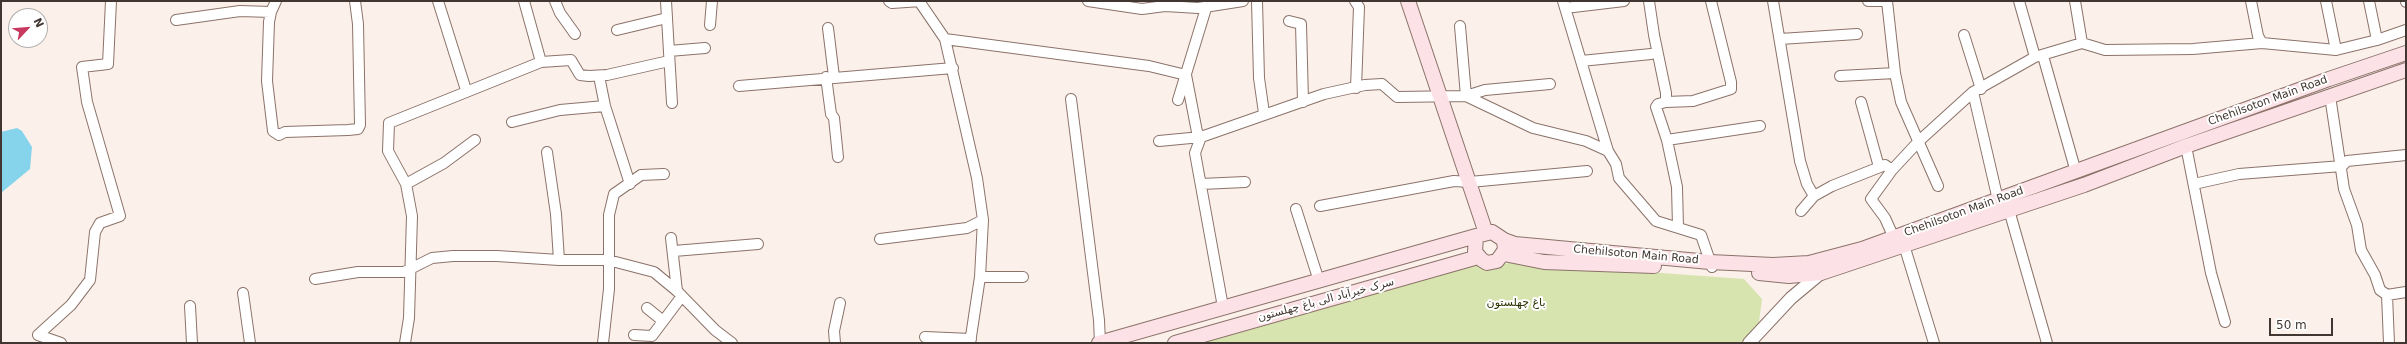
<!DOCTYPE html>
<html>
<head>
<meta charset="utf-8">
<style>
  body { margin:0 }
  #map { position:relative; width:2407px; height:344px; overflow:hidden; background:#fcf0eb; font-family:"DejaVu Sans",sans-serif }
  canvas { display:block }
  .frame { position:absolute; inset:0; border:2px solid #413631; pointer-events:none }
  .north { position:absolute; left:8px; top:8px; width:40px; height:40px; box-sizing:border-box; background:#fff; border:1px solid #b3afad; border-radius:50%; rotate:64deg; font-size:11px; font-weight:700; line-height:16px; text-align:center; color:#413631 }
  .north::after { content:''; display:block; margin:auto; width:14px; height:18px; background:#c8395f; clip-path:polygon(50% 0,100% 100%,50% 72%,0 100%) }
  .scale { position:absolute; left:2269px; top:318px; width:64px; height:18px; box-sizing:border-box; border:2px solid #413631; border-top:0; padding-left:5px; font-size:12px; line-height:14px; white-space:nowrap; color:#413631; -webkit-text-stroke:3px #fff; paint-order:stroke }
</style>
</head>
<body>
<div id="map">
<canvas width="2407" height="344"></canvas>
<div class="frame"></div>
<div class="north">N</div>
<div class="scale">50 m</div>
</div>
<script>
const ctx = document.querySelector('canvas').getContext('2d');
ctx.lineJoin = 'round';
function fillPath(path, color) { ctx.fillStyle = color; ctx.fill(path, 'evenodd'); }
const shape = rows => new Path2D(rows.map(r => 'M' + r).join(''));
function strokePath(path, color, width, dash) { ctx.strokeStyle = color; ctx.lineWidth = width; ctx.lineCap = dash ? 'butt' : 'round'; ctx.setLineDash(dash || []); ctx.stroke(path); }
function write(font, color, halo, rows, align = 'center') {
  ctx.font = font + ' "DejaVu Sans",Cairo,sans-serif'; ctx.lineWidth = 4; ctx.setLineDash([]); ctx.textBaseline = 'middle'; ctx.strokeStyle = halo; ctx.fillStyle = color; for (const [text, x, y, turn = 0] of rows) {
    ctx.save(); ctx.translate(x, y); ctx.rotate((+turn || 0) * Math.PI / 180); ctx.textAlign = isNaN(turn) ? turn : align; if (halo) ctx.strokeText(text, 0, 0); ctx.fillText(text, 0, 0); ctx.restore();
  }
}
fillPath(shape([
  [1512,262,1744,279,1762,299,1758,330,1745,343,1198,343,1476,263,1501,265]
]), '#d7e4b0');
fillPath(shape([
  [17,128,22,131,32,147,30,169,1,193,1,132]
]), '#86d4ec');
const minor = shape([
  [276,1,271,12,269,22,267,81,273,131,279,135,285,132,348,130,358,129,360,125,358,24,355,1],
  [438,1,466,90],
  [524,1,541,62],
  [555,1,560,13,575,34],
  [666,1,672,103],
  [889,1,892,3,921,1],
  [919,1,945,39,977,178,983,220,980,277,970,343],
  [1088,1,1142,9,1165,6,1198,8,1243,1],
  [1257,1,1259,78,1264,113],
  [1355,1,1359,7,1356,88],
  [1563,1,1608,151,1616,164,1619,178,1656,221,1701,235,1712,267],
  [1649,1,1654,35,1666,93,1666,102,1658,104,1656,107,1667,140,1677,187,1678,227],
  [1773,1,1800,161,1807,184,1814,196],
  [1868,1,1887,1],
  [1887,1,1895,73,1901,102,1938,186],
  [2019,1,2035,57],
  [2075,1,2082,43],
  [2251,1,2258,36,2262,43],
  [2326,1,2336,50],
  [2369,1,2377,40],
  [2406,1,2406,2],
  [1565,8,1624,1],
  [176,20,240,11,271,12],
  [1289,21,1301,24,1303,102],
  [710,25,712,1],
  [1460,26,1466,96,1485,90,1550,84],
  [828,28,834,77],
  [617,30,667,18],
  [1964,35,1981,89],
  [945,39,1149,66,1186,75,1197,132,1201,137],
  [1780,39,1857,34],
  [669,51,705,48],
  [2043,56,2076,172],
  [1581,61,1651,54],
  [599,76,605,106,630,184],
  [1840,76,1895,73],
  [826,77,831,114,834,118,838,157],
  [739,86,953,68],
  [1973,92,1998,200],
  [2330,96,2344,189,2357,225,2361,250,2375,275,2380,290,2387,295,2406,292],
  [1071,99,1099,320,1100,343],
  [1178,100,1207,5],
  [1666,102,1693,101,1731,89,1731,82,1711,1],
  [1861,102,1879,167],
  [512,122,560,110,605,106],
  [1201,137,1195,153,1223,307],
  [1667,140,1760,126],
  [1159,141,1201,137,1324,94,1365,85,1382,84,1397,97,1466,96,1533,128,1586,141,1608,151],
  [2186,146,2211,273,2225,322],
  [547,152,556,214,559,260],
  [406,184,444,163,475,140],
  [1201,184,1245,182],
  [2194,184,2239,174,2342,166,2347,161,2406,155],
  [1320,206,1454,181,1470,182,1587,171],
  [1296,209,1319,281],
  [2009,210,2047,343],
  [1801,211,1814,196,1832,186,1885,165,1892,170],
  [671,238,677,291],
  [1894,238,1885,218,1871,199,1892,170,1919,141,1973,92,2035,57,2082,43,2105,50,2193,49,2262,43,2336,50,2377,40,2406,30],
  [880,239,967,228,983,220],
  [1904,245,1934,343],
  [674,251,758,244],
  [980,277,1023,277],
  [315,279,358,272,404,272,432,258,453,256,497,256,559,260,608,260,654,272,677,291,715,330,732,343],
  [243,293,250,343],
  [2387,295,2389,343],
  [190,306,192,343],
  [647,308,663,321],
  [38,335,71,305,90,280,95,232,100,223,120,216,87,102,82,67,108,64,111,1],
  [38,335,61,343],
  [634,335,652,336,682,296],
  [925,337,971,339],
  [405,343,409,318,412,216,406,184,388,151,389,123,541,62,571,60,580,75,589,76,607,75,669,61],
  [603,343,609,289,609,215,614,194,641,175,664,174],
  [835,343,834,331,840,303]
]);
const tertiary = shape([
  [1749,343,1791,298,1821,273]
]);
const secondary = shape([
  [1408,1,1486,233],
  [1492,232,1504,240,1505,250,1497,261,1487,263,1482,260,1475,252,1476,236,1492,232],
  [1504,240,1515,244,1710,262,1773,265,1809,263,1862,249,2329,79,2406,53],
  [1504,254,1544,262,1654,266],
  [1759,273,1789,276,1821,273,2084,185,2186,146,2406,70],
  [1099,343,1476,236],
  [1175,343,1478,257]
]);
strokePath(minor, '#8b7369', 12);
strokePath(tertiary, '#8b7369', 14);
strokePath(secondary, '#8b7369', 16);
strokePath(minor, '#fff', 10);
strokePath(tertiary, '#fff', 12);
strokePath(secondary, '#fce1e7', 14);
write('11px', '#413631', '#fff', [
  ["Chehilsoton Main Road",2268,101,-20],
  ["Chehilsoton Main Road",1964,212,-20],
  ["Chehilsoton Main Road",1636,255,5],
  ["سرک خیرآباد الی باغ چهلستون",1326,300,-15]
]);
write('11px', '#2a3202', '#fff', [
  ["باغ چهلستون",1516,303]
]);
</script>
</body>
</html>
